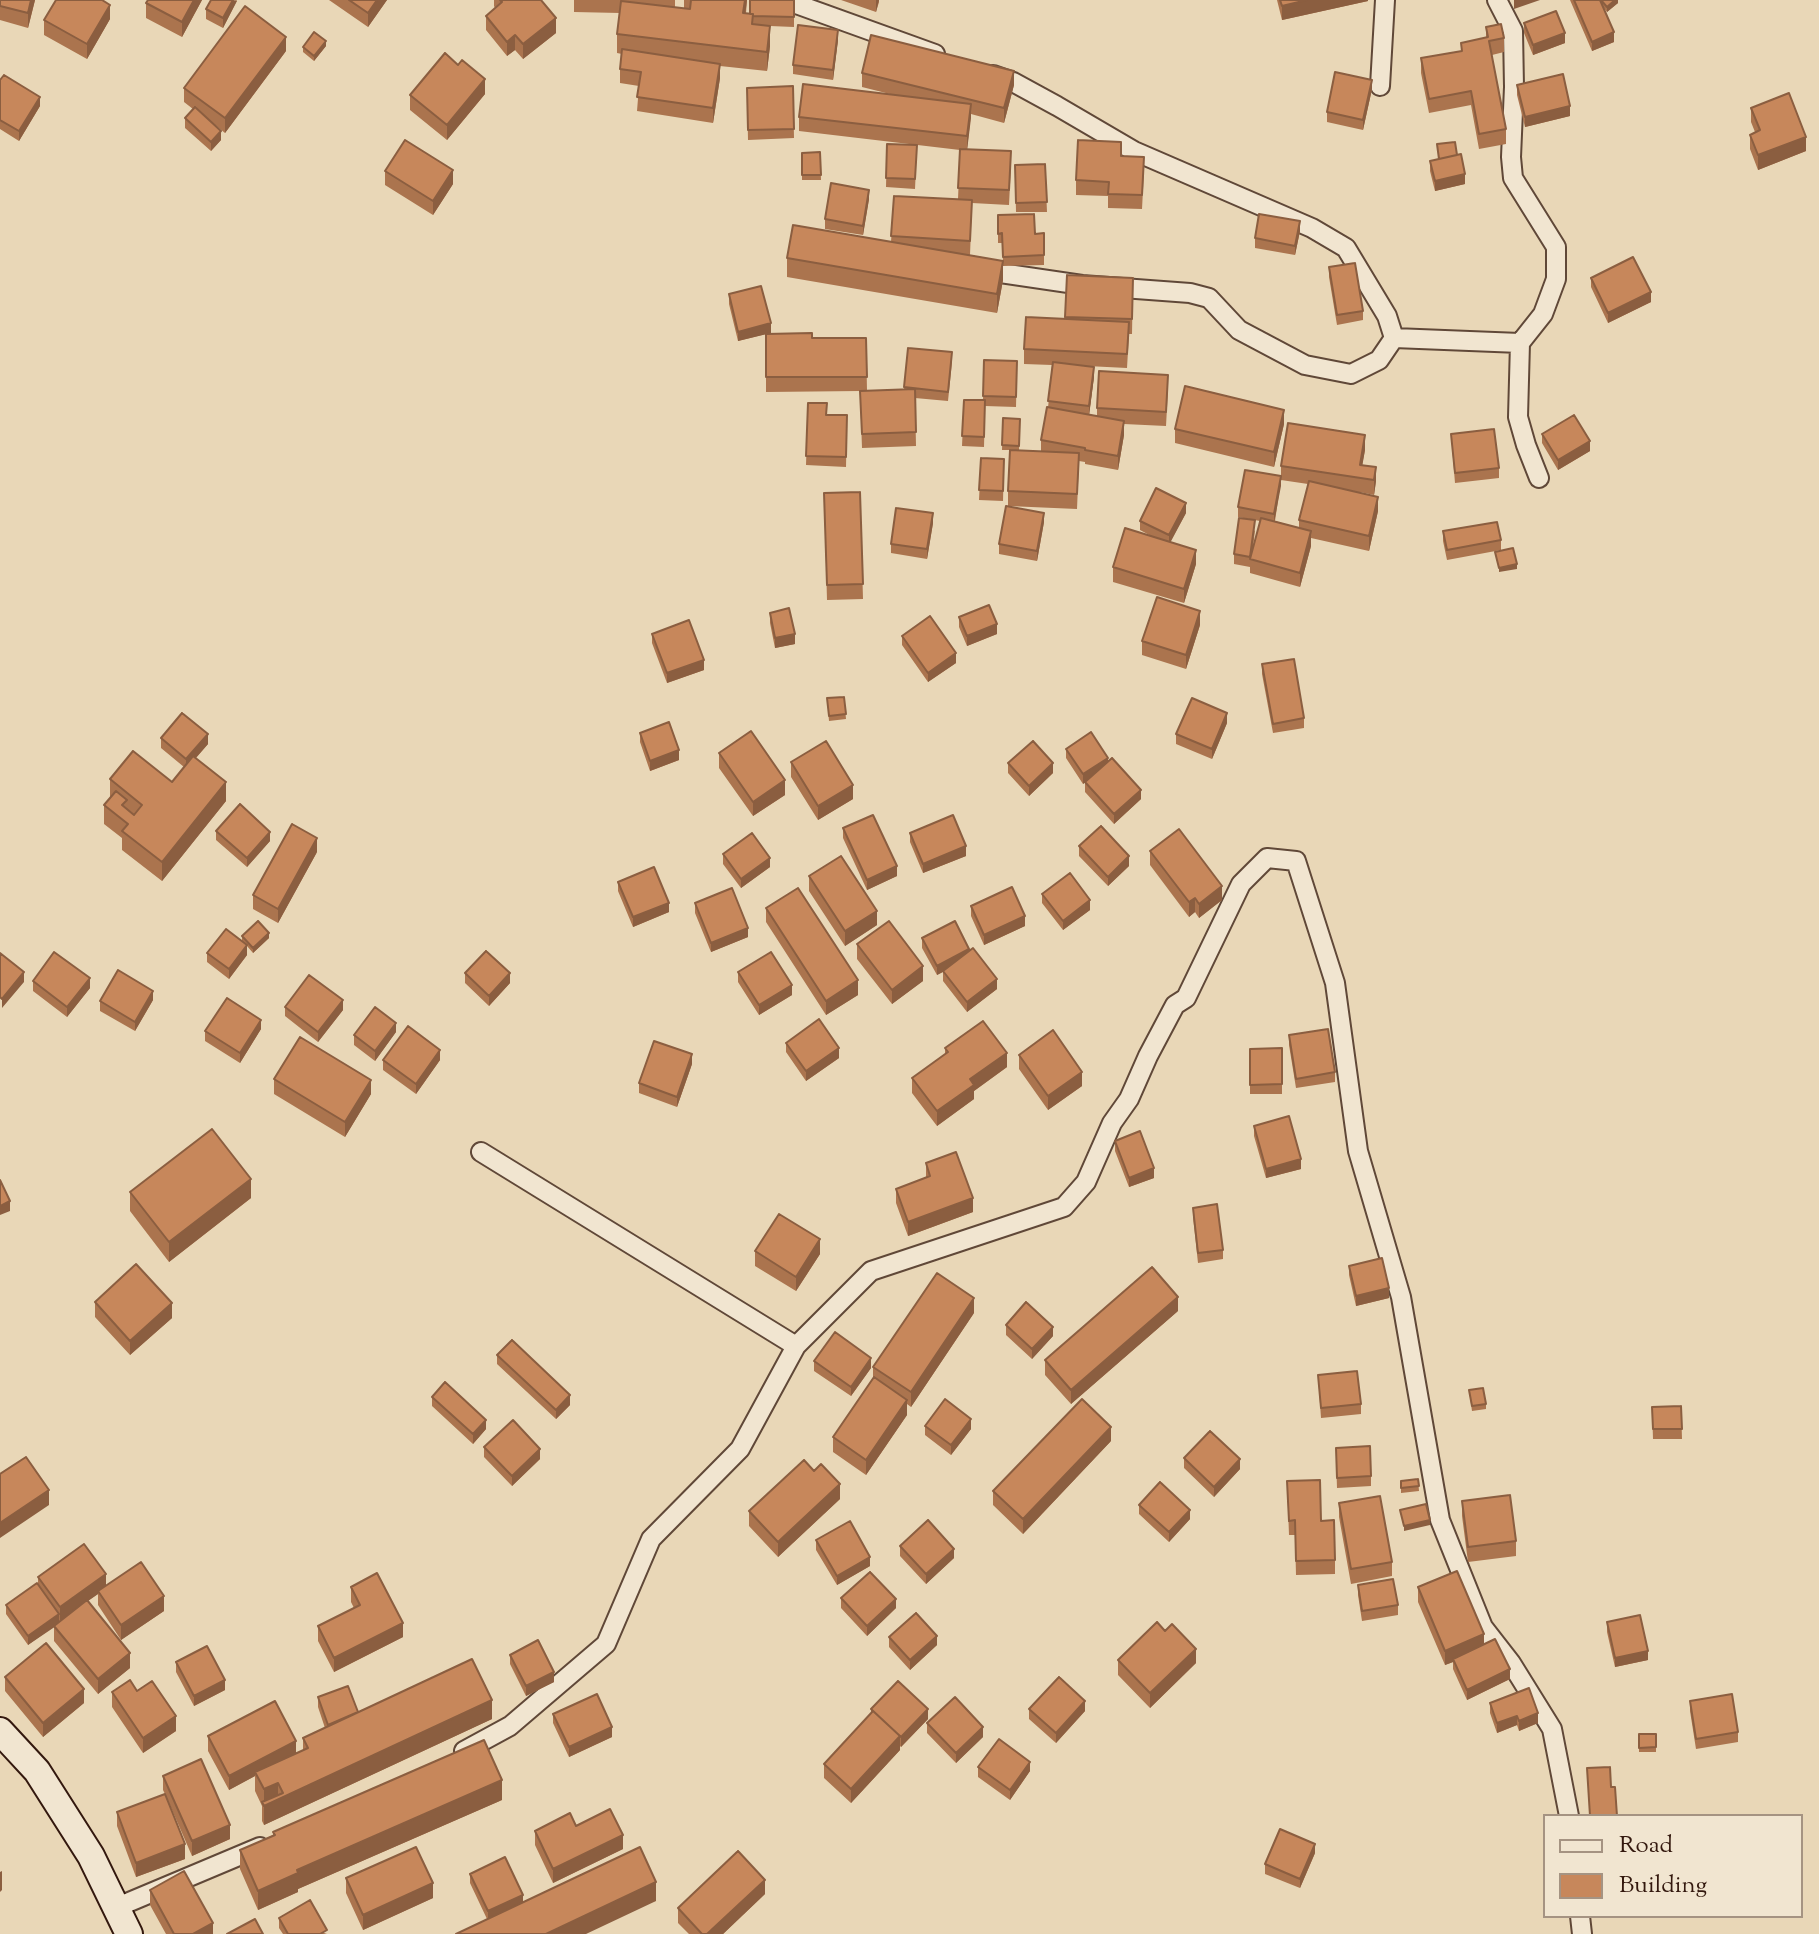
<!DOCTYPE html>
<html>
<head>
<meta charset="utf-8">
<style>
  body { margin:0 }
  #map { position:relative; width:1819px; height:1934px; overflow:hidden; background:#e9d7b7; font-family:"Sorts Mill Goudy",serif }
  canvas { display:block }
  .legend { position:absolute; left:1543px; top:1814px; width:260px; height:104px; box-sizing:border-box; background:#f1e5d0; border:2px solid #a59382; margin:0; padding:10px 14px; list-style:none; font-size:24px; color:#33180e }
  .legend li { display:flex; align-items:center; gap:16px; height:40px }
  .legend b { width:40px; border:2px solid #a59382 }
</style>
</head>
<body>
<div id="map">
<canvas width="1819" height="1934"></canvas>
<ul class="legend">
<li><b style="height:10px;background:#f1e5d0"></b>Road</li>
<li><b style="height:22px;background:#c7875b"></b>Building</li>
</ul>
</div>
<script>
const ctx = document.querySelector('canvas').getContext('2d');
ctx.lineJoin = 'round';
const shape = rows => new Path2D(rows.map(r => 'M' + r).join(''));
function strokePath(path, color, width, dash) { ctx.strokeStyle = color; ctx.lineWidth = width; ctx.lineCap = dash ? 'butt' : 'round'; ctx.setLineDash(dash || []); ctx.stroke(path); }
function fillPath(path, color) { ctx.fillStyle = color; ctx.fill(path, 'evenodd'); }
const street = shape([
  [785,0,935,54],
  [1497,0,1513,31,1514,87,1511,157,1513,178,1556,247,1556,279,1543,314,1520,343,1518,417,1526,445,1539,478],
  [1380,86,1385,0],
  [980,270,1082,285,1190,293,1209,298,1239,330,1305,365,1351,374,1379,360,1394,338,1387,316,1346,248,1312,228,1134,151,1057,106,1013,82,993,75],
  [1394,338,1520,343],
  [481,1152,796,1346],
  [464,1751,510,1726,606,1644,651,1539,740,1449,796,1346,871,1271,1064,1207,1086,1182,1112,1123,1129,1099,1148,1056,1175,1005,1186,998,1241,884,1267,858,1296,861,1335,983,1358,1151,1401,1297,1440,1520,1483,1627,1511,1663,1552,1729,1569,1816],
  [115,1908,260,1847],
  [1580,1916,1582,1934]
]);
const secondary = shape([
  [0,1731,37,1771,91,1856,129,1934]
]);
strokePath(street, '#604838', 22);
strokePath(secondary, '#33180e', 30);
strokePath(street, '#f1e5d0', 18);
strokePath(secondary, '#f1e5d0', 26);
fillPath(shape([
  [0,0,35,0,28,28,0,20],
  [202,0,182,37,146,18,146,3],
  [237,0,223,28,206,19,206,9],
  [329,0,387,0,368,27],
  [494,0,541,0,556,33,523,59,515,50,507,56,486,30,486,16,495,8,494,6],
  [574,0,675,0,675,8,684,9,684,0,747,0,746,13,750,14,794,0,794,27,770,26,770,46,767,71,720,66,720,78,713,123,637,111,639,86,620,83,620,69,622,54,617,53,617,34,620,13,574,12],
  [841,0,879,0,879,2,876,12],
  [1277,0,1368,0,1368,1,1282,20],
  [1570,0,1618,0,1618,3,1607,12,1603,7,1614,42,1592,51],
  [110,19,87,59,44,35,44,20],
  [1524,23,1565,43,1533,55,1524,33],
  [1486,27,1504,38,1504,52,1492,55,1506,129,1506,144,1479,149,1471,105,1429,113,1421,73,1421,58,1461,51,1461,43,1486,38],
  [838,40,833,80,793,74,793,65],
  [326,46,314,61,303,52,303,47],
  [286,51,225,133,214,124,221,140,211,151,185,128,185,118,193,109,184,102,184,88],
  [458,65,485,94,447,140,410,110,410,95],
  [862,73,1014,85,1004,123,971,114,967,149,1011,165,1009,205,972,203,970,255,1003,261,1002,243,998,243,998,215,1035,234,1044,233,1044,265,1003,266,1003,280,997,313,787,277,787,258,891,242,894,196,958,199,960,150,799,131,799,117,890,94,862,87],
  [0,80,40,106,19,141,0,129],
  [1517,85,1570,116,1525,127,1517,95],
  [793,86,794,138,748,140,747,88],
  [1372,89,1363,130,1327,122,1327,112],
  [1751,108,1806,151,1758,170,1750,149,1750,135,1755,132,1751,122],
  [887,144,917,145,915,189,886,187],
  [820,152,821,180,802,180,802,153],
  [1457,155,1465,184,1435,191,1430,171,1430,161],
  [1121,156,1144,171,1142,209,1108,208,1108,196,1076,195,1076,180],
  [1045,164,1047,212,1016,212,1015,165],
  [385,171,453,184,433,215,385,185],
  [869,199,863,235,825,229,825,219],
  [1300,231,1295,255,1255,248,1255,238],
  [1329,267,1363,311,1363,320,1337,325,1329,277],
  [1067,275,1133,278,1132,334,1129,334,1127,368,1087,366,1094,377,1089,415,1097,416,1097,408,1168,389,1166,426,1124,424,1124,435,1118,470,1085,464,1085,462,1079,461,1077,509,1008,506,1008,491,1041,452,1041,440,1048,408,1052,365,1024,364,1024,349,1065,319],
  [1591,278,1651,302,1608,323,1591,287],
  [729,294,771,333,767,334,812,338,866,338,867,391,904,390,908,348,952,362,948,401,915,398,916,446,862,448,860,391,766,392,766,334,738,341,729,304],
  [984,360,1017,361,1016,407,985,406,984,447,962,446,964,400,983,400],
  [808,403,826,415,847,415,846,467,806,465],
  [1003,418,1020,419,1019,450,1002,450],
  [1284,424,1274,467,1175,443,1175,429],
  [1451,434,1499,468,1499,478,1455,483],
  [1542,434,1590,451,1558,470,1542,443],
  [1365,450,1362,465,1376,481,1374,495,1360,492,1378,511,1369,551,1311,538,1311,546,1300,587,1250,573,1250,567,1234,564,1234,554,1255,530,1253,548,1260,521,1238,517,1238,507,1281,476,1281,466],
  [1281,480,1308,484,1299,520,1299,528,1275,521],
  [981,458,1004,459,1003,501,979,500],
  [860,492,863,599,827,600,824,493],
  [1186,513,1170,542,1196,564,1184,603,1113,582,1113,567,1153,537,1140,530,1140,521],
  [1044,522,1037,561,999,554,999,544],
  [933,523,927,559,891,553,891,544],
  [1443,531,1501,540,1501,550,1447,560,1443,541],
  [770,613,795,644,775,648,770,623],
  [959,617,997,634,967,646,959,627],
  [1200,625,1186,669,1142,655,1142,641],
  [652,634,704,670,667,683,652,643],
  [902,636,956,663,928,682,902,645],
  [1262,664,1304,718,1304,728,1273,733,1262,674],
  [844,697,846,719,829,721,827,698],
  [1227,723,1212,759,1176,744,1176,734],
  [640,733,679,760,650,771,640,742],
  [161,738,208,744,196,758,226,801,162,881,122,850,122,838,104,824,104,805,110,798,110,779,172,782,184,767,161,748],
  [1066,749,1108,762,1141,799,1114,824,1085,792,1085,782,1083,784,1066,758],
  [719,753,785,795,753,816,719,768],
  [791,762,853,799,818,820,791,777],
  [1008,763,1053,773,1029,796,1008,773],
  [843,828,897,876,867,890,843,838],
  [216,831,270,841,247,867,216,840],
  [910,833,966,856,923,873,910,842],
  [1079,846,1129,866,1108,886,1079,856],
  [1150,851,1222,900,1199,918,1195,912,1189,917,1150,865],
  [317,852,278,923,253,909,253,895],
  [723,854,770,867,741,888,723,864],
  [809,876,877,925,845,946,809,891],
  [618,882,669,912,633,927,618,891],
  [1042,894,1090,910,1063,930,1042,903],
  [695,903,748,937,711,952,695,913],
  [971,906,1025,926,984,945,971,916],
  [766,908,858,995,826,1015,766,922],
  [242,936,269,938,253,953,247,946,247,955,229,979,207,962,207,953,245,944,242,941],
  [922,938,969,951,997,989,967,1012,943,981,943,972,937,975,922,948],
  [857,944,923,981,892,1004,857,959],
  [738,972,792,995,759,1015,738,982],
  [465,973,510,983,489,1006,465,983],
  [33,981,90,988,67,1017,33,991],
  [153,1000,135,1031,100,1011,100,1001],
  [285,1007,343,1010,318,1042,285,1016],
  [261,1029,240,1063,205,1041,205,1031],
  [396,1032,375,1061,354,1045,354,1035],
  [1289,1035,1335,1072,1335,1082,1296,1088,1289,1045],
  [786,1043,839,1058,806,1081,786,1052],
  [945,1048,1007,1067,974,1091,974,1099,937,1126,912,1093,912,1078,945,1055],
  [1282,1048,1282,1094,1250,1094,1250,1049],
  [1019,1055,1082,1086,1048,1110,1019,1069],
  [383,1060,440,1060,416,1094,383,1070],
  [692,1064,677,1107,639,1093,639,1083],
  [274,1079,371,1094,345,1137,274,1094],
  [1254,1126,1301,1169,1266,1178,1254,1136],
  [1115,1141,1154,1178,1129,1187,1115,1151],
  [926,1163,973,1212,908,1236,896,1203,896,1189,926,1178],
  [130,1192,251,1198,169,1262,130,1211],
  [1193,1208,1223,1250,1223,1259,1198,1263,1193,1217],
  [755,1251,820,1254,796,1291,755,1266],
  [1349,1266,1389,1298,1356,1306,1349,1275],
  [95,1302,172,1318,130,1355,95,1317],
  [1178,1311,1071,1404,1045,1375,1045,1360],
  [974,1313,911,1407,907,1404,907,1415,866,1475,833,1452,833,1437,873,1379,873,1367],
  [1006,1325,1053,1336,1032,1359,1006,1335],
  [497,1355,570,1405,556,1419,497,1364],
  [814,1361,871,1368,851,1396,814,1371],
  [1318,1375,1361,1404,1361,1414,1321,1418],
  [1469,1390,1486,1404,1486,1409,1472,1411],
  [432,1397,486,1429,473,1444,432,1406],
  [1681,1406,1682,1439,1653,1439,1652,1407],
  [925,1426,971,1429,951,1455,925,1435],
  [1111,1441,1023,1534,993,1505,993,1491],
  [484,1447,540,1459,512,1486,484,1457],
  [1184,1458,1240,1469,1214,1497,1184,1468],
  [1336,1458,1371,1476,1371,1486,1337,1488],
  [1418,1479,1419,1491,1401,1493,1401,1481],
  [1287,1481,1321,1521,1335,1560,1335,1574,1296,1575,1295,1535,1289,1535],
  [840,1499,778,1557,749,1526,749,1511],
  [1462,1501,1516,1541,1516,1556,1468,1562,1462,1516],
  [1339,1503,1392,1562,1392,1576,1351,1584,1339,1517],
  [1139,1505,1190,1519,1169,1542,1139,1514],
  [816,1540,870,1566,837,1585,816,1550],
  [900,1546,954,1558,926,1584,900,1556],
  [38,1577,106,1585,164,1611,121,1640,98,1605,98,1594,87,1601,130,1668,98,1694,54,1641,54,1626,28,1645,6,1614,6,1605,38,1585],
  [1358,1585,1398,1605,1398,1615,1362,1621,1358,1595],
  [351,1587,403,1637,334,1672,318,1641,318,1626,354,1608,351,1602],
  [1418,1587,1484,1644,1510,1679,1467,1700,1453,1669,1453,1662,1445,1665,1418,1602],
  [841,1598,896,1608,867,1636,841,1608],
  [1607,1622,1648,1660,1615,1667,1607,1632],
  [1165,1631,1196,1663,1150,1708,1118,1675,1118,1660],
  [889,1637,937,1645,910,1670,889,1647],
  [510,1655,554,1682,526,1696,510,1664],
  [176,1662,225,1690,194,1706,176,1672],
  [5,1677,84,1703,43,1737,5,1691],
  [137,1691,176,1731,143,1753,112,1707,112,1692],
  [318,1697,358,1712,492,1719,264,1825,262,1821,262,1806,255,1791,255,1776,229,1790,208,1751,208,1736,296,1753,303,1750,303,1738,325,1728,318,1707],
  [1690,1701,1738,1732,1738,1742,1696,1749,1690,1711],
  [1490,1703,1538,1723,1519,1731,1517,1725,1497,1733,1490,1713],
  [871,1709,928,1719,901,1747,900,1746,900,1750,851,1803,824,1778,824,1764,871,1713],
  [1029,1709,1085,1711,1056,1743,1029,1719],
  [553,1714,612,1737,569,1757,553,1723],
  [927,1723,983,1737,956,1763,927,1733],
  [1639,1734,1656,1734,1656,1752,1639,1752],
  [978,1767,1030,1771,1010,1800,978,1777],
  [163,1776,230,1839,192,1856,169,1803,185,1859,136,1877,117,1826,117,1812,165,1794,163,1790],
  [502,1800,298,1889,298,1892,258,1910,240,1869,240,1850,273,1835,273,1832],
  [576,1826,623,1849,553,1883,535,1845,535,1831],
  [1315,1853,1300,1888,1265,1874,1265,1864],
  [470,1874,523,1902,656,1901,487,1919,470,1883],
  [346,1878,433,1898,363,1930,346,1893],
  [150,1890,213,1934,166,1934,150,1905],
  [765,1894,723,1934,689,1934,678,1923,678,1908],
  [279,1918,327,1934,283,1934,279,1928]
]), '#ab744e');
fillPath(shape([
  [31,0,35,0,28,28,28,13],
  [194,0,202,0,182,37,182,22],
  [233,0,237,1,223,28,223,18],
  [377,0,387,0,368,27,368,13],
  [745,0,747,0,743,32,743,13],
  [876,0,879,0,876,12],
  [1307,0,1368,0,1368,1,1282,20,1282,6],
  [1514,0,1540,0,1514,9],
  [1615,0,1618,0,1618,3,1607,12,1607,7],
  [110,5,110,19,87,59,87,44],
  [556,18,556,33,523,59,523,44],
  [770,26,770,46,767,71,767,52],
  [838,30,838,40,833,80,833,70],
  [1614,32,1614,42,1592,51,1592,42],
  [1565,33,1565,43,1533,55,1533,45],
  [515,35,515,50,507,56,507,42],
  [286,37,286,51,225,133,225,118],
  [326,41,326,46,314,61,314,56],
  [720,64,720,78,713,123,713,108],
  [1014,71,1014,85,1004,123,1004,108],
  [485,79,485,94,447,140,447,125],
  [1372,80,1372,89,1363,130,1363,120],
  [40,97,40,106,19,141,19,131],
  [971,104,971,118,967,151,967,136],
  [1570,106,1570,116,1525,127,1525,117],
  [221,131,221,140,211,151,211,142],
  [1806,137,1806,151,1758,170,1758,155],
  [453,170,453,184,433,215,433,201],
  [1465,174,1465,184,1435,191,1435,181],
  [869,190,869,199,863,235,863,226],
  [1300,221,1300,231,1295,255,1295,246],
  [1003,261,1003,280,997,313,997,294],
  [1651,292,1651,302,1608,323,1608,313],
  [771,323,771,333,738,341,738,332],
  [1094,367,1094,377,1089,416,1089,406],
  [1284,410,1284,424,1274,467,1274,452],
  [1124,421,1124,435,1118,470,1118,456],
  [1365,435,1365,450,1360,479,1360,465],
  [1590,441,1590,451,1558,470,1558,460],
  [1376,467,1376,481,1374,495,1374,480],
  [1281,476,1281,486,1274,523,1274,514],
  [1378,497,1378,511,1369,551,1369,536],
  [1186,503,1186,513,1169,545,1169,535],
  [933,513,933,523,927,559,927,549],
  [1044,513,1044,522,1037,561,1037,551],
  [1311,531,1311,546,1300,587,1300,573],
  [1196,550,1196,564,1184,603,1184,589],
  [1517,564,1517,569,1499,572,1499,568],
  [1200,611,1200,625,1186,669,1186,655],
  [997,624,997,634,967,646,967,636],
  [795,634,795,644,775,648,775,638],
  [956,653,956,663,928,682,928,673],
  [704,660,704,670,667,683,667,673],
  [1227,713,1227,723,1212,759,1212,749],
  [208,734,208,744,186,769,186,759],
  [679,750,679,760,650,771,650,761],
  [1108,758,1108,767,1083,784,1083,774],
  [1053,763,1053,773,1029,796,1029,786],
  [785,780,785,795,753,816,753,802],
  [226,782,226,801,162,881,162,862],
  [853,785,853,799,818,820,818,806],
  [1141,790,1141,799,1114,824,1114,814],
  [270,832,270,841,247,867,247,858],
  [317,838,317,852,278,923,278,909],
  [966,846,966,856,923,873,923,864],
  [1129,856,1129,866,1108,886,1108,877],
  [770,858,770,867,741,888,741,879],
  [897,866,897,876,867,890,867,880],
  [1222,886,1222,900,1199,918,1199,904],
  [1195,898,1195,912,1189,917,1189,902],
  [1090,900,1090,910,1063,930,1063,921],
  [669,903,669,912,633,927,633,917],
  [877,911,877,925,845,946,845,931],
  [1025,916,1025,926,984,945,984,935],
  [748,928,748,937,711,952,711,943],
  [269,933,269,938,253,953,253,948],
  [247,945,247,955,229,979,229,969],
  [969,949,969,958,937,975,937,966],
  [923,966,923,981,892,1004,892,990],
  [24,972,24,982,2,1008,2,999],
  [510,973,510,983,489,1006,489,996],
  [90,978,90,988,67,1017,67,1007],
  [997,979,997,989,967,1012,967,1002],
  [858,980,858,995,826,1015,826,1001],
  [792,985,792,995,759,1015,759,1005],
  [153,991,153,1000,135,1031,135,1022],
  [343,1000,343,1010,318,1042,318,1032],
  [261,1020,261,1029,240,1063,240,1053],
  [396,1023,396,1032,375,1061,375,1051],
  [839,1048,839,1058,806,1081,806,1071],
  [440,1050,440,1060,416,1094,416,1084],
  [1007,1053,1007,1067,974,1091,974,1099,937,1126,937,1111,970,1079],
  [692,1054,692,1064,677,1107,677,1097],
  [1082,1072,1082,1086,1048,1110,1048,1096],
  [371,1080,371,1094,345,1137,345,1122],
  [1301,1159,1301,1169,1266,1178,1266,1169],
  [1154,1168,1154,1178,1129,1187,1129,1178],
  [251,1179,251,1198,169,1262,169,1242],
  [973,1198,973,1212,908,1236,908,1222],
  [10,1201,10,1211,0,1215,0,1206],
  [820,1239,820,1254,796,1291,796,1277],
  [1389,1288,1389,1298,1356,1306,1356,1296],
  [1178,1297,1178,1311,1071,1404,1071,1390],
  [974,1298,974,1313,911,1407,911,1392],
  [172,1303,172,1318,130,1355,130,1341],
  [1053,1327,1053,1336,1032,1359,1032,1349],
  [871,1358,871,1368,851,1396,851,1387],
  [570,1395,570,1405,556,1419,556,1410],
  [907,1400,907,1415,866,1475,866,1460],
  [971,1419,971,1429,951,1455,951,1445],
  [486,1420,486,1429,473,1444,473,1434],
  [1111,1427,1111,1441,1023,1534,1023,1519],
  [540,1449,540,1459,512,1486,512,1476],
  [1240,1459,1240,1469,1214,1497,1214,1487],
  [840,1484,840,1499,778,1557,778,1542],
  [49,1490,49,1505,0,1538,0,1523],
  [1190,1510,1190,1519,1169,1542,1169,1532],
  [1430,1520,1430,1525,1404,1531,1404,1526],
  [954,1549,954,1558,926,1584,926,1574],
  [870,1557,870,1566,837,1585,837,1576],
  [106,1574,106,1588,98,1591,98,1594,60,1621,60,1607],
  [164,1596,164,1611,121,1640,121,1625],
  [896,1599,896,1608,867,1636,867,1626],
  [59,1614,59,1624,28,1645,28,1636],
  [403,1623,403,1637,334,1672,334,1658],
  [1484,1634,1484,1649,1453,1659,1453,1662,1445,1665,1445,1651],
  [937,1636,937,1645,910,1670,910,1660],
  [1196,1649,1196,1663,1150,1708,1150,1693],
  [1648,1651,1648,1660,1615,1667,1615,1658],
  [130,1653,130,1668,98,1694,98,1679],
  [1510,1669,1510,1679,1467,1700,1467,1690],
  [554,1672,554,1682,526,1696,526,1686],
  [225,1680,225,1690,194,1706,194,1696],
  [84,1689,84,1703,43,1737,43,1723],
  [492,1700,492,1719,264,1825,264,1789,278,1783,278,1800],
  [1085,1701,1085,1711,1056,1743,1056,1733],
  [928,1709,928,1719,901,1747,901,1737],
  [1538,1713,1538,1723,1519,1731,1519,1721],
  [176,1716,176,1731,143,1753,143,1738],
  [1517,1716,1517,1725,1497,1733,1497,1723],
  [612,1727,612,1737,569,1757,569,1747],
  [983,1727,983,1737,956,1763,956,1753],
  [900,1736,900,1750,851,1803,851,1789],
  [296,1741,296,1756,255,1772,255,1776,229,1790,229,1776],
  [1030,1762,1030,1771,1010,1800,1010,1790],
  [502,1780,502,1800,298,1889,298,1892,258,1910,258,1891,297,1870],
  [230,1825,230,1839,192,1856,192,1841],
  [623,1835,623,1849,553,1883,553,1869],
  [185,1844,185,1859,136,1877,136,1863],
  [1315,1844,1315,1853,1300,1888,1300,1879],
  [2,1871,2,1890,0,1892,0,1872],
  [765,1880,765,1894,723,1934,707,1934],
  [656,1882,656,1901,586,1934,546,1934],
  [433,1883,433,1898,363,1930,363,1915],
  [523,1895,523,1905,488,1921,488,1911],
  [213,1923,213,1934,193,1934]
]), '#8b5e40');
const building = shape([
  [0,0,31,0,28,13,0,6,0,0],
  [56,0,102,0,110,5,87,44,44,20,56,0],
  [148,0,194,0,182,22,146,3,148,0],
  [211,0,233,0,223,18,206,9,211,0],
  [349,0,377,0,368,13,349,0],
  [500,0,541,0,556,18,523,44,515,35,507,42,486,16,502,2,500,0],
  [691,0,745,0,743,13,753,14,752,24,770,26,767,52,617,34,621,1,690,9,691,0],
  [750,0,794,0,794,17,753,16,753,14,750,14,750,0],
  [1280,0,1307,0,1282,6,1280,0],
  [1574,0,1600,0,1614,32,1592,42,1574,0],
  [1601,0,1615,0,1607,7,1601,0],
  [245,6,286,37,225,118,184,88,245,6],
  [1556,11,1565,33,1533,45,1524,23,1556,11],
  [1501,24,1504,38,1489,41,1506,129,1479,134,1471,91,1429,99,1421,58,1462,51,1461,43,1488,37,1486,27,1501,24],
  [798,25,838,30,833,70,793,65,798,25],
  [314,32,326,41,314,56,303,47,314,32],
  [871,35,1014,71,1004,108,862,73,871,35],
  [622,49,720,64,713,108,637,97,641,72,620,69,622,49],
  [445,53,458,65,462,60,485,79,447,125,410,95,445,53],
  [1335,72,1372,80,1363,120,1327,112,1335,72],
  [1563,74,1570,106,1525,117,1517,85,1563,74],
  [4,75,40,97,19,131,0,120,0,80,4,75],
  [803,84,971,104,967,136,799,117,803,84],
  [793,86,794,129,748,130,747,88,793,86],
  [1789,93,1806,137,1758,155,1750,135,1760,130,1751,108,1789,93],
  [195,107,221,131,211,142,185,118,195,107],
  [405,140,453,170,433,201,385,171,405,140],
  [1078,140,1121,142,1121,156,1144,157,1142,195,1108,194,1109,182,1076,180,1078,140],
  [1455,142,1457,155,1439,159,1437,144,1455,142],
  [887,144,917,145,915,179,886,178,887,144],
  [960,149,1011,151,1009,190,958,188,960,149],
  [820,152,821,175,802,175,802,153,820,152],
  [1461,154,1465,174,1435,181,1430,161,1461,154],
  [1045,164,1047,202,1016,203,1015,165,1045,164],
  [831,183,869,190,863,226,825,219,831,183],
  [894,196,972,200,970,241,891,236,894,196],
  [1034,214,1035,234,1044,233,1044,255,1003,257,1002,233,998,234,998,215,1034,214],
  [1259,214,1300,221,1295,246,1255,238,1259,214],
  [793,225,1003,261,997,294,787,258,793,225],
  [1633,257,1651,292,1608,313,1591,278,1633,257],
  [1355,263,1363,311,1337,315,1329,267,1355,263],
  [1067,275,1133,278,1132,319,1065,317,1067,275],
  [761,286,771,323,738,332,729,294,761,286],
  [1026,317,1129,322,1127,354,1024,349,1026,317],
  [812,333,812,338,866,338,867,377,766,377,766,334,812,333],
  [908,348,952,352,948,392,904,387,908,348],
  [984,360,1017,361,1016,397,983,396,984,360],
  [1053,362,1094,367,1089,406,1048,401,1053,362],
  [1099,371,1168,375,1166,412,1097,408,1099,371],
  [1185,386,1284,410,1274,452,1175,429,1185,386],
  [915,389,916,432,862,434,860,391,915,389],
  [964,400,985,400,984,437,962,436,964,400],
  [808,403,827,403,826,415,847,415,846,457,806,456,808,403],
  [1047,407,1124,421,1118,456,1085,450,1085,448,1041,440,1047,407],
  [1574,415,1590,441,1558,460,1542,434,1574,415],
  [1003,418,1020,419,1019,446,1002,445,1003,418],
  [1288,423,1365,435,1360,465,1376,467,1374,480,1281,466,1288,423],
  [1494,429,1499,468,1455,473,1451,434,1494,429],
  [1010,450,1079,453,1077,494,1008,491,1010,450],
  [981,458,1004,459,1003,491,979,490,981,458],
  [1245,470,1281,476,1274,514,1238,507,1245,470],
  [1309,481,1378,497,1369,536,1299,520,1309,481],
  [1156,488,1186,503,1169,535,1140,521,1156,488],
  [860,492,863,584,827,585,824,493,860,492],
  [1006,506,1044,513,1037,551,999,544,1006,506],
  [896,508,933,513,927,549,891,544,896,508],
  [1239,518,1255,520,1250,557,1234,554,1239,518],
  [1261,518,1311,531,1300,573,1250,559,1261,518],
  [1497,522,1501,540,1447,550,1443,531,1497,522],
  [1125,528,1196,550,1184,589,1113,567,1125,528],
  [1513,548,1517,564,1499,568,1495,552,1513,548],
  [1157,597,1200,611,1186,655,1142,641,1157,597],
  [989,605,997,624,967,636,959,617,989,605],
  [789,608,795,634,775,638,770,613,789,608],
  [930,616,956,653,928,673,902,636,930,616],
  [689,620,704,660,667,673,652,634,689,620],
  [1294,659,1304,718,1273,724,1262,664,1294,659],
  [844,697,846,714,829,716,827,698,844,697],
  [1192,698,1227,713,1212,749,1176,734,1192,698],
  [182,713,208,734,186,759,161,738,182,713],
  [669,722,679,750,650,761,640,733,669,722],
  [751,731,785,780,753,802,719,753,751,731],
  [1091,732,1108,758,1083,774,1066,749,1091,732],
  [826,741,853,785,818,806,791,762,826,741],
  [1033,741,1053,763,1029,786,1008,763,1033,741],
  [133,751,172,782,193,756,226,782,162,862,122,831,128,824,104,805,116,791,127,800,122,805,134,815,142,805,110,779,133,751],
  [1112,758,1141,790,1114,814,1085,782,1112,758],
  [240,804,270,832,247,858,216,831,240,804],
  [873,815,897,866,867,880,843,828,873,815],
  [953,815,966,846,923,864,910,833,953,815],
  [292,824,317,838,278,909,253,895,292,824],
  [1101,826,1129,856,1108,877,1079,846,1101,826],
  [1179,829,1222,886,1199,904,1195,898,1189,902,1150,851,1179,829],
  [752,833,770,858,741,879,723,854,752,833],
  [841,856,877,911,845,931,809,876,841,856],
  [654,867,669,903,633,917,618,882,654,867],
  [1070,873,1090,900,1063,921,1042,894,1070,873],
  [1012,887,1025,916,984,935,971,906,1012,887],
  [732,888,748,928,711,943,695,903,732,888],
  [798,888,858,980,826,1001,766,908,798,888],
  [258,921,269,933,253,948,242,936,258,921],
  [889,921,923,966,892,990,857,944,889,921],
  [955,921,969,949,937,966,922,938,955,921],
  [226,929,247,945,229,969,207,953,226,929],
  [973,948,997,979,967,1002,943,971,973,948],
  [486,951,510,973,489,996,465,973,486,951],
  [54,952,90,978,67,1007,33,981,54,952],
  [771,952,792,985,759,1005,738,972,771,952],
  [0,953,24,972,2,999,0,997,0,953],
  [118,970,153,991,135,1022,100,1001,118,970],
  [309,975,343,1000,318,1032,285,1007,309,975],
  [227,998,261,1020,240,1053,205,1031,227,998],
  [375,1007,396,1023,375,1051,354,1035,375,1007],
  [819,1019,839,1048,806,1071,786,1043,819,1019],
  [983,1021,1007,1053,970,1079,974,1085,937,1111,912,1078,948,1052,945,1048,983,1021],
  [408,1026,440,1050,416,1084,383,1060,408,1026],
  [1328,1029,1335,1072,1296,1079,1289,1035,1328,1029],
  [1053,1030,1082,1072,1048,1096,1019,1055,1053,1030],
  [300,1037,371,1080,345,1122,274,1079,300,1037],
  [654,1041,692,1054,677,1097,639,1083,654,1041],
  [1282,1048,1282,1084,1250,1085,1250,1049,1282,1048],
  [1289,1116,1301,1159,1266,1169,1254,1126,1289,1116],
  [212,1129,251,1179,169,1242,130,1192,212,1129],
  [1140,1131,1154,1168,1129,1178,1115,1141,1140,1131],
  [956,1152,973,1198,908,1222,896,1189,930,1176,926,1163,956,1152],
  [0,1180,10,1201,0,1206,0,1180],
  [1217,1204,1223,1250,1198,1253,1193,1208,1217,1204],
  [779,1214,820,1239,796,1277,755,1251,779,1214],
  [1382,1258,1389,1288,1356,1296,1349,1266,1382,1258],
  [136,1264,172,1303,130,1341,95,1302,136,1264],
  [1152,1267,1178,1297,1071,1390,1045,1360,1152,1267],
  [937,1273,974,1298,911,1392,873,1367,937,1273],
  [1026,1302,1053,1327,1032,1349,1006,1325,1026,1302],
  [835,1332,871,1358,851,1387,814,1361,835,1332],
  [512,1340,570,1395,556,1410,497,1355,512,1340],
  [1357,1371,1361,1404,1321,1408,1318,1375,1357,1371],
  [874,1377,907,1400,866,1460,833,1437,874,1377],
  [445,1382,486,1420,473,1434,432,1397,445,1382],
  [1483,1388,1486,1404,1472,1406,1469,1390,1483,1388],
  [945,1399,971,1419,951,1445,925,1426,945,1399],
  [1082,1399,1111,1427,1023,1519,993,1491,1082,1399],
  [1681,1406,1682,1429,1653,1429,1652,1407,1681,1406],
  [513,1420,540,1449,512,1476,484,1447,513,1420],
  [1210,1431,1240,1459,1214,1487,1184,1458,1210,1431],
  [1370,1446,1371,1476,1337,1478,1336,1448,1370,1446],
  [26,1457,49,1490,0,1523,0,1474,26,1457],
  [804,1460,814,1471,821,1464,840,1484,778,1542,749,1511,804,1460],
  [1418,1479,1419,1486,1401,1488,1401,1481,1418,1479],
  [1320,1480,1321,1521,1334,1520,1335,1560,1296,1561,1295,1520,1289,1521,1287,1481,1320,1480],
  [1160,1482,1190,1510,1169,1532,1139,1505,1160,1482],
  [1510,1495,1516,1541,1468,1547,1462,1501,1510,1495],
  [1380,1496,1392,1562,1351,1569,1339,1503,1380,1496],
  [1426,1504,1430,1520,1404,1526,1400,1510,1426,1504],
  [928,1520,954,1549,926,1574,900,1546,928,1520],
  [850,1521,870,1557,837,1576,816,1540,850,1521],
  [84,1544,106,1574,60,1607,38,1577,84,1544],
  [141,1562,164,1596,121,1625,98,1591,141,1562],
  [1457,1571,1484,1634,1445,1651,1418,1587,1457,1571],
  [870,1572,896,1599,867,1626,841,1598,870,1572],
  [377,1573,403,1623,334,1658,318,1626,360,1605,351,1587,377,1573],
  [1393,1579,1398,1605,1362,1611,1358,1585,1393,1579],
  [37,1583,59,1614,28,1636,6,1605,37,1583],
  [87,1600,130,1653,98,1679,54,1626,87,1600],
  [916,1613,937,1636,910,1660,889,1637,916,1613],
  [1640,1615,1648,1651,1615,1658,1607,1622,1640,1615],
  [1157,1622,1165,1631,1172,1624,1196,1649,1150,1693,1118,1660,1157,1622],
  [1495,1639,1510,1669,1467,1690,1453,1659,1495,1639],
  [538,1640,554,1672,526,1686,510,1655,538,1640],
  [46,1643,84,1689,43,1723,5,1677,46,1643],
  [207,1646,225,1680,194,1696,176,1662,207,1646],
  [472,1659,492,1700,264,1806,262,1802,283,1793,278,1783,264,1789,255,1772,308,1748,303,1738,472,1659],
  [1059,1677,1085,1701,1056,1733,1029,1709,1059,1677],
  [130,1680,137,1691,152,1681,176,1716,143,1738,112,1692,130,1680],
  [898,1681,928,1709,901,1737,871,1709,898,1681],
  [348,1686,358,1712,328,1725,318,1697,348,1686],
  [1529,1688,1538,1713,1519,1721,1517,1716,1497,1723,1490,1703,1529,1688],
  [597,1694,612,1727,569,1747,553,1714,597,1694],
  [1732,1694,1738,1732,1696,1739,1690,1701,1732,1694],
  [955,1697,983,1727,956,1753,927,1723,955,1697],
  [275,1701,296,1741,229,1776,208,1736,275,1701],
  [873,1711,900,1736,851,1789,824,1764,873,1711],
  [1639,1734,1656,1734,1656,1747,1639,1748,1639,1734],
  [999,1739,1030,1762,1010,1790,978,1767,999,1739],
  [484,1740,502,1780,297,1870,298,1873,258,1891,240,1850,275,1835,273,1832,484,1740],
  [201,1759,230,1825,192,1841,163,1776,201,1759],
  [1610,1767,1611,1787,1615,1787,1617,1816,1590,1816,1587,1768,1610,1767],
  [165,1794,185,1844,136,1863,117,1812,165,1794],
  [610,1809,623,1835,553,1869,535,1831,570,1813,576,1826,610,1809],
  [1280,1829,1315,1844,1300,1879,1265,1864,1280,1829],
  [416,1847,433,1883,363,1915,346,1878,416,1847],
  [640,1847,656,1882,546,1934,456,1934,640,1847],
  [738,1851,765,1880,707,1934,702,1934,678,1908,738,1851],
  [505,1857,523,1895,488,1911,470,1874,505,1857],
  [184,1871,213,1923,193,1934,174,1934,150,1890,184,1871],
  [310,1900,327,1930,320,1934,288,1934,279,1918,310,1900],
  [255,1919,263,1934,227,1934,255,1919]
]);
fillPath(building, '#c7875b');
strokePath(building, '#8b5e40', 2);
</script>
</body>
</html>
